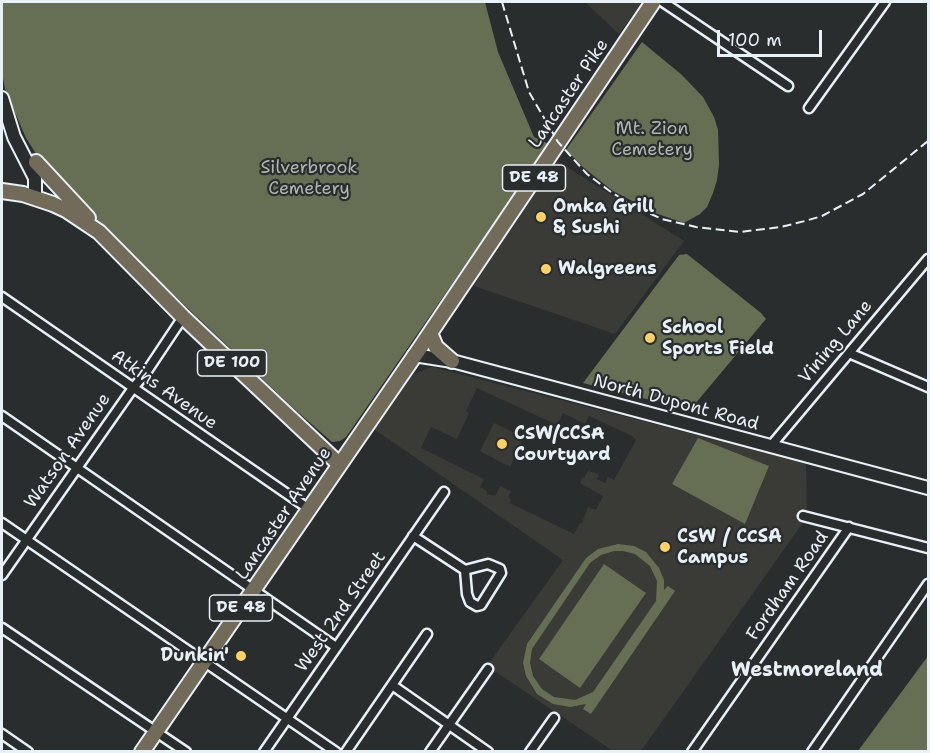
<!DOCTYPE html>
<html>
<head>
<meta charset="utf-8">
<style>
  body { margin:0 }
  #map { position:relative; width:930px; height:753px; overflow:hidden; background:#2a2d2e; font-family:"Shantell Sans",sans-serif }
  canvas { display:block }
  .frame { position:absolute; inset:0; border:3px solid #e8f1f8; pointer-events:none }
  .scale { position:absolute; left:717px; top:30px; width:105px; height:27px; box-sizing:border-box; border:3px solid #e8f1f8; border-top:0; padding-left:8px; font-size:18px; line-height:21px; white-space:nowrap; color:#e8f1f8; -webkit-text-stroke:4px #2a2d2e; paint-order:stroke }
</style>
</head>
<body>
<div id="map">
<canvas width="930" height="753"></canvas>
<div class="frame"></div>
<div class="scale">100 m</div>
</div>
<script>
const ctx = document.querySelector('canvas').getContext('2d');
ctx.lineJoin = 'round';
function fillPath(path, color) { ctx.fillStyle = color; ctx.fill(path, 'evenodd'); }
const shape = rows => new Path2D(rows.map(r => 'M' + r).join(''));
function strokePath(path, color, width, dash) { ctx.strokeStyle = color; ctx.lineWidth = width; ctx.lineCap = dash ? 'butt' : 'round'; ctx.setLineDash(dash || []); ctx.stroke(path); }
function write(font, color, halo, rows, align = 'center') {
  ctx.font = font + ' "Shantell Sans",sans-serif'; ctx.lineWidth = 4.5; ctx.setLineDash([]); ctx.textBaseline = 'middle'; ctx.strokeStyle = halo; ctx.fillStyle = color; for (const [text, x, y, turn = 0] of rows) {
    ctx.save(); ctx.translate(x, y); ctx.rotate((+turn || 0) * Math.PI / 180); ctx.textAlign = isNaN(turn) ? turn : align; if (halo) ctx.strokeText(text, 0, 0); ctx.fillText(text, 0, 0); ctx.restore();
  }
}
fillPath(shape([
  [585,2,642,2,619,34],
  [556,160,684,241,615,334,471,285],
  [432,367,806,463,807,517,641,751,613,751,487,666,563,560,374,429,413,374],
  [477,388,557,425,563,413,585,424,589,416,632,436,636,440,614,480,608,477,605,483,597,479,599,474,588,471,584,478,582,478,580,483,603,496,596,510,588,507,582,523,580,523,574,534,510,503,511,499,508,497,511,491,500,486,495,496,487,494,487,491,480,487,484,479,421,448,431,427,457,439,469,413,466,411],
  [494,423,524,437,510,467,480,451]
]), '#3a3a36');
fillPath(shape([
  [2,2,485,2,498,52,534,137,549,144,346,437,340,441,332,442,292,407,121,245,63,188,44,166,26,138,5,89,2,73],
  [642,42,682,75,703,97,714,117,718,130,719,164,717,180,713,193,707,207,700,214,684,223,655,213,613,191,584,168,566,150],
  [687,254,761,313,766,319,690,410,583,383,679,255],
  [698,438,769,466,745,524,672,484],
  [618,544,634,546,646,552,659,568,664,580,664,590,668,586,675,591,591,714,583,709,586,704,570,707,553,704,537,694,526,676,523,663,527,644,586,558,598,549],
  [614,551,623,551,635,554,650,566,657,581,656,601,593,692,575,700,554,697,542,689,533,676,530,663,532,649,590,563,601,555],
  [604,564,646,593,580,688,539,659],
  [928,656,928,751,858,751]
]), '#666e54');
const street = shape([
  [663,2,788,86],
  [809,108,885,2],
  [2,297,309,509],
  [849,353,928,387],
  [2,416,336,647],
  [770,447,928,259],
  [803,516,928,548],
  [2,523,336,752],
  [413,536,465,570,488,564,500,569,501,573,481,605,477,606,470,602,467,594,465,570],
  [2,575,133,388,145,374,183,317],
  [2,628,186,752],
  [392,685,488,752],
  [2,734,28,752],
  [264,752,444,492],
  [346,752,427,634],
  [430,752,488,669],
  [530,752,554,718],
  [692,752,849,527],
  [812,752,928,584]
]);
const secondary = shape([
  [2,98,14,137,35,178,35,197],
  [414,355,452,361,928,488]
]);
const primary = shape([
  [36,162,88,218],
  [2,191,23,194,53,204,66,210,99,232,183,317,339,464],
  [430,333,436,347,452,361],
  [142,752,422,345,653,2]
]);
strokePath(street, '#e8f1f8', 13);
strokePath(secondary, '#e8f1f8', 16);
strokePath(primary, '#e8f1f8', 18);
strokePath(street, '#2a2d2e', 8);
strokePath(secondary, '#2a2d2e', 12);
strokePath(primary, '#726b5a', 14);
strokePath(shape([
  [502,2,529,92,558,142,587,174,611,192,633,206,662,219,696,227,740,232,781,227,805,221,822,216,863,194,928,141]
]), '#e8f1f8', 2, [9, 4.5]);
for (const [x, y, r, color] of [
  [541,217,6,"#ffd166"],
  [546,269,6,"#ffd166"],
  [650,338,6,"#ffd166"],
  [502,444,6,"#ffd166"],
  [665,547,6,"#ffd166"],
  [241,656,6,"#ffd166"]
]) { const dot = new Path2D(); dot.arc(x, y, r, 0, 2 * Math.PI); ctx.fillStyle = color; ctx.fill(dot); strokePath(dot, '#2a2d2e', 2); }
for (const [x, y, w] of [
  [534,178,63],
  [232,363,69],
  [241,608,63]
]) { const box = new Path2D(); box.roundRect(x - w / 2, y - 13, w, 26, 4.5); ctx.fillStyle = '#2a2d2e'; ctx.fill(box); strokePath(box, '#e8f1f8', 1.5); }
write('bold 16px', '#e8f1f8', null, [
  ["DE 48",534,178],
  ["DE 100",232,363],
  ["DE 48",241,608]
]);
write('18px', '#e8f1f8', '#2a2d2e', [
  ["Lancaster Pike",569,94,-56],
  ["Vining Lane",836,342,-50],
  ["Atkins Avenue",164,390,35],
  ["North Dupont Road",676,403,15],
  ["Watson Avenue",68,451,-55],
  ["Lancaster Avenue",284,514,-56],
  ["Fordham Road",788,586,-55],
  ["West 2nd Street",341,612,-55]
]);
write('18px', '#aeb6ae', '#2a2d2e', [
  ["Mt. Zion",652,129],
  ["Cemetery",652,150],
  ["Silverbrook",309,168],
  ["Cemetery",309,189]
]);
write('bold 18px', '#e8f1f8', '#2a2d2e', [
  ["Omka Grill",553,207],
  ["& Sushi",553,228],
  ["Walgreens",558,269],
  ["School",662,328],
  ["Sports Field",662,349],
  ["CSW/CCSA",514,434],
  ["Courtyard",514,455],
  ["CSW / CCSA",677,537],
  ["Campus",677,558],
  ["Dunkin'",229,656,"right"]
], 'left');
write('bold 20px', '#e8f1f8', '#2a2d2e', [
  ["Westmoreland",807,671]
]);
</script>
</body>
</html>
